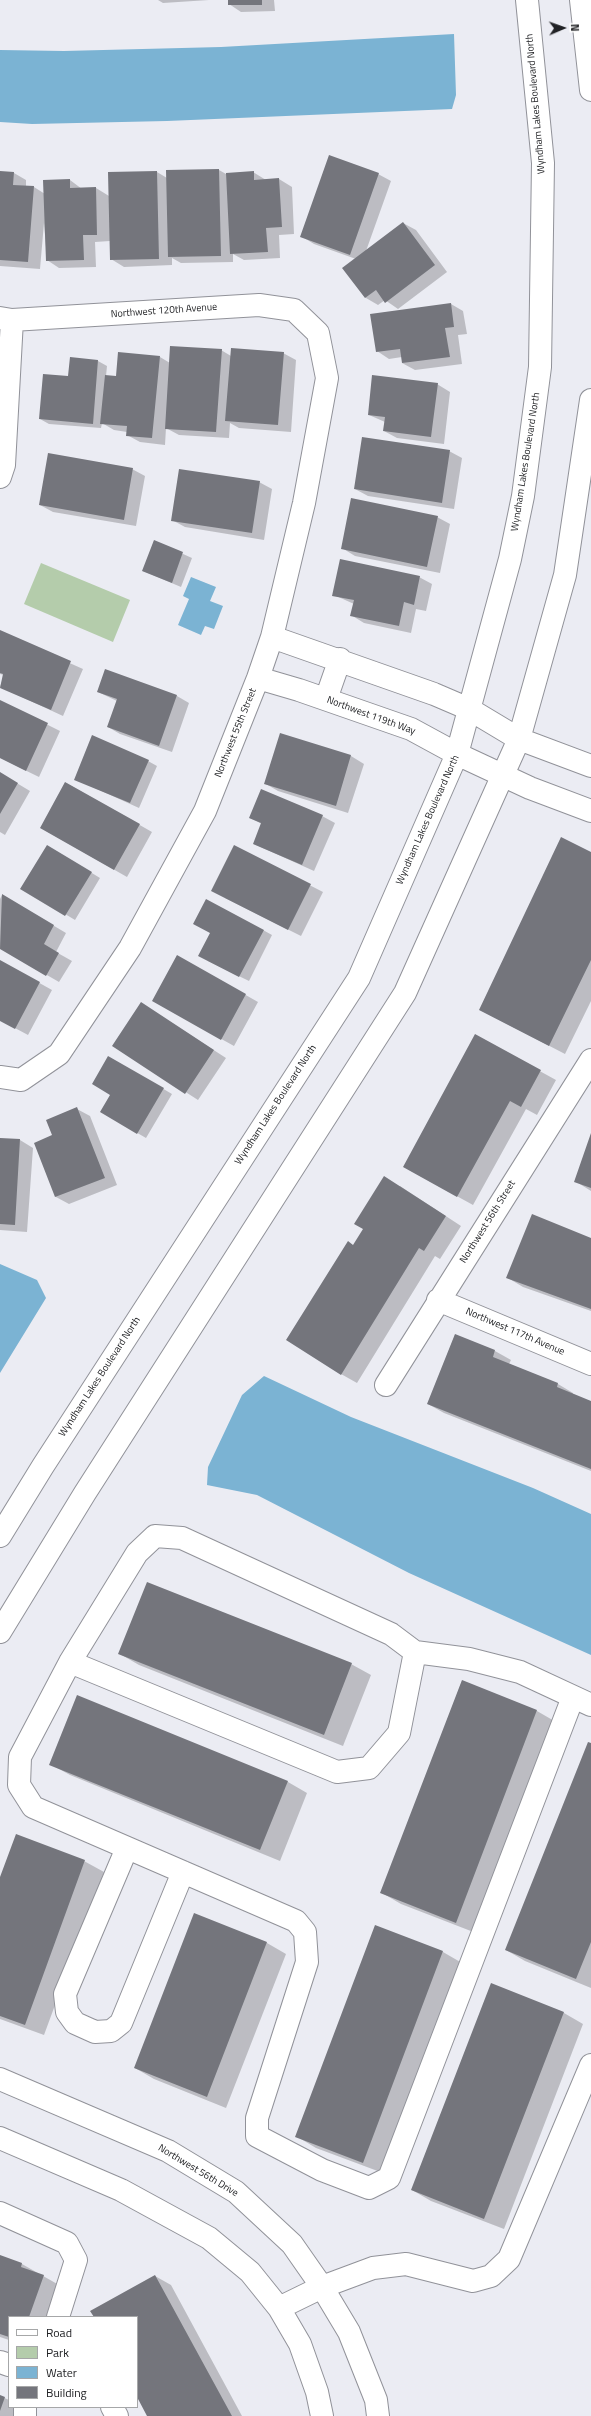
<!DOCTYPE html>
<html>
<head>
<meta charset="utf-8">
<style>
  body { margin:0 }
  #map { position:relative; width:591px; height:2416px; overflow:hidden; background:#ebecf3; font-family:"Titillium Web",sans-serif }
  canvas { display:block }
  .legend { position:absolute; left:8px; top:2316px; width:130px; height:92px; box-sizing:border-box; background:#fff; border:1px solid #a6a7a8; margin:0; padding:5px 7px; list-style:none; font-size:12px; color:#212225 }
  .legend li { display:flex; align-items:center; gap:8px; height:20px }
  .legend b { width:20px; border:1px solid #a6a7a8 }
  .north { position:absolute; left:543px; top:8px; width:40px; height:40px; -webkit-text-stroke:3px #fff; paint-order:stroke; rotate:88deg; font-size:11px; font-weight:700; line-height:16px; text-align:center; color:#212225 }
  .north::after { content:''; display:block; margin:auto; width:14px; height:18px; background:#212225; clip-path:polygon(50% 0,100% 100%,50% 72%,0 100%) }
</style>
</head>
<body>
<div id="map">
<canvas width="591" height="2416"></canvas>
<ul class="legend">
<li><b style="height:5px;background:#fff"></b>Road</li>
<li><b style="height:11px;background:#b4ccab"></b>Park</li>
<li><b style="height:11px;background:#7bb3d3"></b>Water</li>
<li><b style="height:11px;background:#74757c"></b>Building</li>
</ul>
<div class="north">N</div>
</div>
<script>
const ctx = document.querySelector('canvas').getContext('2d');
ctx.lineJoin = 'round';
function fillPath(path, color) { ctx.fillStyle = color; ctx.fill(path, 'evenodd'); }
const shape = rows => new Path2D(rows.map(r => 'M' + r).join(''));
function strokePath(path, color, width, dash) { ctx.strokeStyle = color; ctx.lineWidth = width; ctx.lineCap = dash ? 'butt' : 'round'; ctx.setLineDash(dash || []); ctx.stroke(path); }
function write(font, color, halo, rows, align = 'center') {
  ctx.font = font + ' "Titillium Web",sans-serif'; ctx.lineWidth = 4; ctx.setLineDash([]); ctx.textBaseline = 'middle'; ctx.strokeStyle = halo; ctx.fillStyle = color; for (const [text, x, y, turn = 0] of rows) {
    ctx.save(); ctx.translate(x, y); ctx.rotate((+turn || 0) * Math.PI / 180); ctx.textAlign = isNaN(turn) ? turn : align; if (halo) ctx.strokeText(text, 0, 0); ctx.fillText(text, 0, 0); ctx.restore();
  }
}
fillPath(shape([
  [41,563,130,600,113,642,24,604]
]), '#b4ccab');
fillPath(shape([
  [454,34,456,95,452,109,167,121,32,124,0,122,0,50,64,51,221,47],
  [191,577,216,587,210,601,223,606,214,629,205,626,201,635,178,625,189,599,183,596],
  [0,1264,37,1280,46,1298,0,1373],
  [264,1376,351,1417,533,1488,591,1514,591,1655,409,1573,257,1495,207,1485,208,1467,242,1395]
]), '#7bb3d3');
fillPath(shape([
  [158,0,209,0,163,3],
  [229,0,274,0,275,11,241,12,229,4],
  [219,170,226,174,253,172,266,180,279,179,292,187,294,234,279,235,280,258,244,260,233,254,233,262,181,263,172,258,172,265,124,267,111,259,110,241,95,242,96,267,59,268,47,260,44,223,40,269,0,266,0,172,14,173,26,180,26,187,34,187,45,194,70,180,82,189,96,188,109,196,157,172,167,178],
  [378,174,391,181,366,251,403,223,416,230,447,272,398,309,385,300,378,305,366,298,343,268,356,259,314,244,301,236],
  [451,304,463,311,467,334,458,335,462,364,415,370,402,363,402,357,389,359,377,351],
  [221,350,231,356,283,353,296,360,291,432,239,428,230,423,229,438,179,435,166,428,165,445,140,442,127,435,127,432,114,430,102,423,101,428,49,424,40,419,69,377,98,361,107,366,106,376,117,377,160,357,170,363],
  [437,384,450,392,444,444,397,438,384,431,385,422,369,415],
  [449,451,462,458,454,509,368,496,355,489],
  [132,469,145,476,136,526,53,512,40,505],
  [259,482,272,489,264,540,185,527,172,520],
  [437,517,450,524,440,573,355,556,342,548],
  [154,541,192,558,181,587,143,571],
  [419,577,432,584,426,611,416,609,411,633,364,623,351,615,354,604,334,595],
  [0,632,83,669,63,716,0,687,4,675,0,674],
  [106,670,177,696,189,703,172,752,120,734,108,727,117,701,98,692],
  [0,701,60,731,39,777,0,758],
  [281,734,351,756,364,764,348,813,278,791,266,784],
  [148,761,157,766,139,808,75,779],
  [0,773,30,791,5,835,0,832],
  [66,783,152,832,127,877,41,828],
  [322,816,335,823,314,871,254,844,262,824,250,818],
  [235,847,323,892,301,936,225,898],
  [56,851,100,878,75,920,22,888],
  [591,853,591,1001,565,1054,480,1010],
  [2,895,66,933,56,952,72,961,59,982,0,948,0,899],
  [263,930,272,935,249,981,208,961,211,932],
  [177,956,258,1002,234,1046,153,1001],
  [0,961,52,990,28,1035,0,1020],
  [141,1003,226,1058,198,1100,114,1046],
  [476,1036,556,1080,537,1115,526,1109,473,1205,404,1167],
  [109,1057,172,1094,146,1138,101,1112,111,1094],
  [77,1109,90,1116,117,1185,69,1204,56,1197,54,1136],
  [591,1135,591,1191,575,1181],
  [0,1139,20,1140,33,1148,27,1232,0,1230],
  [400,1186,461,1226,440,1259,435,1256,357,1383,341,1374,354,1246],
  [591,1239,591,1311,523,1287,508,1278],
  [455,1335,495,1351,511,1360,509,1364,558,1384,573,1393,573,1395,591,1402,591,1471,444,1413,428,1404],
  [120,1654,351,1664,371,1675,343,1746,139,1665],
  [462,1681,537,1711,556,1722,476,1933,401,1904,382,1893],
  [591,1744,591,1988,525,1961,506,1950],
  [50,1764,288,1782,307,1793,280,1861,70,1775],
  [84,1861,104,1872,44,2035,0,2019,0,1880],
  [195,1914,267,1943,286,1954,226,2108,154,2079,135,2068],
  [376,1926,443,1952,462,1963,383,2173,316,2148,296,2136],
  [492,1985,564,2013,583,2024,504,2229,431,2201,412,2190],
  [0,2256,22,2264,59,2285,47,2317,9,2317,9,2340,0,2337],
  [155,2276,171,2285,242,2416,148,2416,137,2395,137,2317,95,2317],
  [0,2396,9,2400,9,2407,20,2407,17,2416,0,2416]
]), '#0003');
fillPath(shape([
  [228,0,262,0,262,5,228,5],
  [329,155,379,173,350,255,300,237],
  [219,169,221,256,168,257,166,170],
  [0,171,14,172,13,185,34,186,28,262,0,260],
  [157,171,159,259,110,260,108,172],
  [254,171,254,180,279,178,282,227,266,228,268,252,230,254,226,173],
  [70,179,70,188,96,187,97,235,83,235,84,260,46,261,43,180],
  [403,222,435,265,385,303,376,290,365,298,342,268],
  [451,303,454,327,445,328,450,357,402,363,400,349,376,352,370,314],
  [170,346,222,349,216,432,165,429],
  [231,348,284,352,278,425,225,421],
  [118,352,160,356,152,438,126,436,127,426,100,424,105,375,116,376],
  [70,357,98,360,93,424,39,419,43,374,68,376],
  [372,375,438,383,431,437,383,431,385,417,368,415],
  [362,437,450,450,442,503,354,489],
  [48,453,133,468,124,520,39,505],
  [179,469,260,481,252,533,171,521],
  [351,498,438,516,427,567,341,549],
  [154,540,183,552,172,583,142,571],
  [340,559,420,576,414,605,404,602,399,626,350,616,354,600,332,596],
  [0,630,71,661,51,710,0,688,3,674,0,673],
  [105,669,177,695,159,746,107,727,117,699,97,692],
  [0,700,48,723,26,771,0,758],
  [280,733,351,755,336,806,264,784],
  [92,735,149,760,130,803,74,780],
  [0,772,18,783,0,814],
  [65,782,140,824,114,870,40,828],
  [261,789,323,815,302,865,253,844,261,823,249,818],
  [561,837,591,852,591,960,549,1046,479,1010],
  [47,845,92,872,65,916,20,889],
  [234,845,311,884,288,930,211,891],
  [2,894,54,925,44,944,59,953,46,976,0,949],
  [206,899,264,930,239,977,198,956,210,933,193,924],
  [177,955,246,994,221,1040,152,1001],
  [0,960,40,982,15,1029,0,1021],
  [141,1002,214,1050,185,1094,112,1046],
  [475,1034,541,1070,521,1107,510,1101,457,1197,403,1167],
  [108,1056,164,1088,137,1134,100,1112,110,1095,92,1084],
  [77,1107,105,1178,55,1197,34,1143,52,1135,46,1120],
  [591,1133,591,1188,574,1182],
  [0,1138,20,1139,15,1225,0,1224],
  [384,1176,446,1216,424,1251,419,1248,341,1375,286,1340,348,1241,353,1245,363,1229,354,1224],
  [532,1214,591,1238,591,1309,506,1278],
  [455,1334,495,1350,493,1357,558,1383,557,1387,591,1401,591,1469,427,1404],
  [147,1582,352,1663,324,1735,118,1654],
  [462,1680,537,1710,456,1923,380,1893],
  [77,1695,288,1781,260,1850,49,1765],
  [588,1742,591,1743,591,1942,576,1979,505,1950],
  [16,1834,85,1860,25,2025,0,2016,0,1877],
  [194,1913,267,1942,207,2097,134,2068],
  [375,1925,443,1951,363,2163,295,2137],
  [491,1983,564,2012,484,2219,411,2190],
  [0,2255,22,2263,21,2267,44,2275,29,2317,9,2317,9,2337,0,2334],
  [155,2275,232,2416,147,2416,137,2397,137,2317,94,2317,90,2311],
  [0,2395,5,2397,0,2411]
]), '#74757c');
const minor = shape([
  [581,0,591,90],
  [0,318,12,320,259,305,294,310,318,333,327,378,304,503,272,637,258,678,205,811,130,948,59,1054,21,1080,0,1077],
  [0,477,4,465,12,320],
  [272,637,434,694,469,709,519,739,591,766],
  [258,678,299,690,411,729,457,754,530,788,591,811],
  [326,699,340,659],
  [438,1300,591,1364],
  [386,1385,591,1060],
  [0,1536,43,1466,359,978,457,754,510,559,523,496,540,367,543,163,527,0],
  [0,1632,85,1493,405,993,519,739,565,575,591,400],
  [70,1662,337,1772,369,1768,399,1733,415,1652],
  [573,1697,389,2178,369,2188,322,2170,257,2136,257,2118,307,1962,305,1932,296,1921,33,1807,19,1785,20,1757,70,1662,137,1553,155,1536,182,1538,391,1634,415,1652,469,1659,520,1672,591,1705],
  [127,1848,65,1994,67,2012,75,2023,95,2032,111,2031,121,2023,183,1872],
  [0,2079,168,2151,236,2192,292,2244,322,2287,349,2332,376,2400,378,2416],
  [0,2138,121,2190,209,2238,250,2272,279,2308,300,2344,317,2392,322,2416],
  [0,2213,67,2243,76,2260,58,2317],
  [279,2308,322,2287,373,2268,406,2264,473,2281,491,2276,509,2259,591,2065],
  [0,2362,9,2365],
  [25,2407,25,2416],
  [112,2407,117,2416]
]);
strokePath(minor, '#919299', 24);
strokePath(minor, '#fff', 22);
write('10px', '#212225', '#fff', [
  ["Wyndham Lakes Boulevard North",536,104,-95],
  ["Northwest 120th Avenue",164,311,-4],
  ["Wyndham Lakes Boulevard North",526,462,-81],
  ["Northwest 119th Way",371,716,20],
  ["Northwest 55th Street",236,733,-68],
  ["Wyndham Lakes Boulevard North",428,820,-66],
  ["Wyndham Lakes Boulevard North",276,1105,-57],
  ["Northwest 56th Street",488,1222,-58],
  ["Northwest 117th Avenue",515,1332,23],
  ["Wyndham Lakes Boulevard North",100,1377,-57],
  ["Northwest 56th Drive",198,2171,31]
]);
</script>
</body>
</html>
